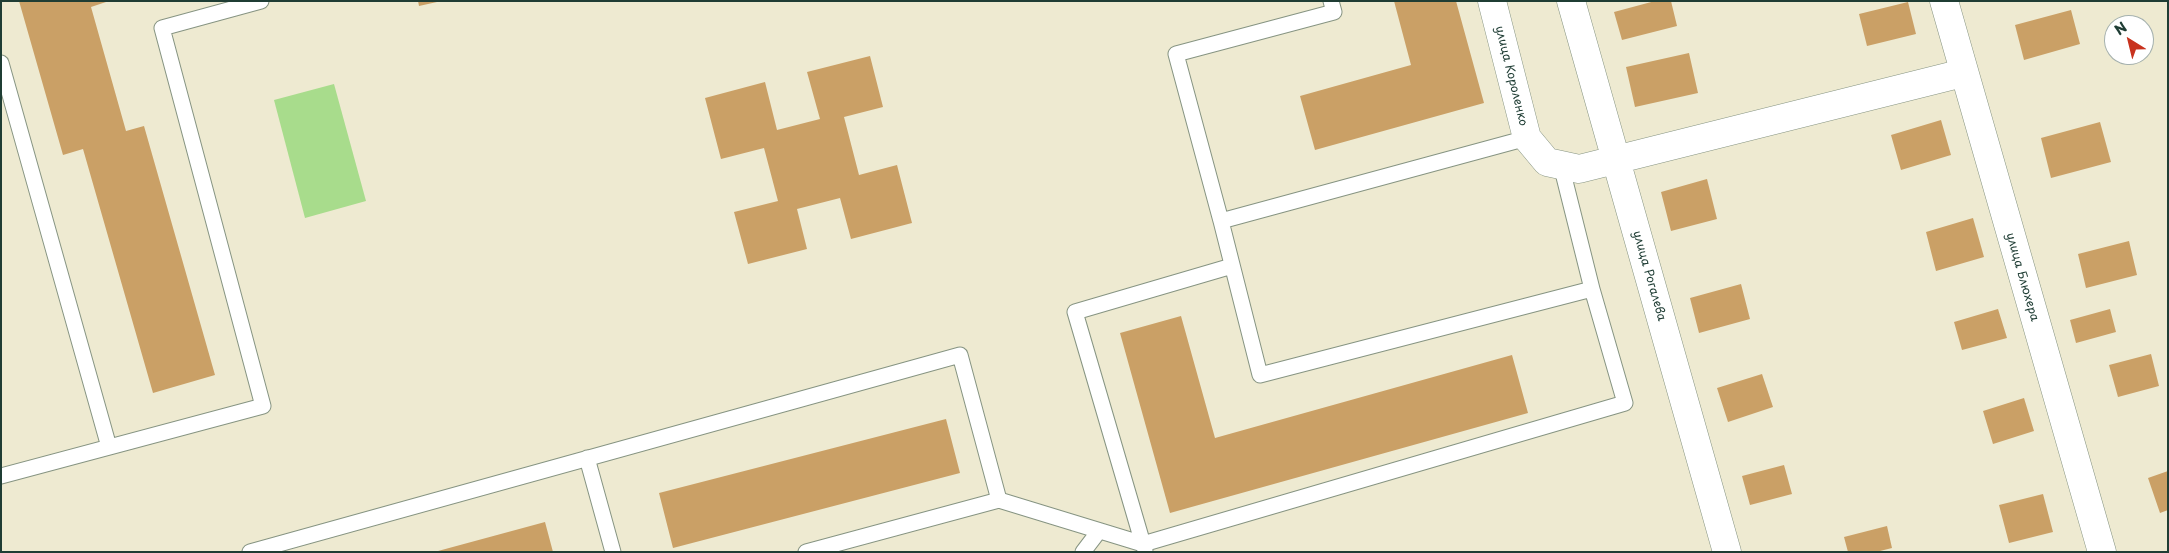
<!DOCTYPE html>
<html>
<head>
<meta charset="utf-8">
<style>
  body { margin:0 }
  #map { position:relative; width:2169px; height:553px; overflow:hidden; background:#eeead1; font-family:"Playpen Sans",sans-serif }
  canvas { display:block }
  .frame { position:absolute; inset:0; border:2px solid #1f3d34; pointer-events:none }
  .north { position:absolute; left:2104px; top:15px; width:50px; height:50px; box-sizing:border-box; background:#fff; border:1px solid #a5b1ae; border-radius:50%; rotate:324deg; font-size:14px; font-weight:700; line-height:20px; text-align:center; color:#1f3d34 }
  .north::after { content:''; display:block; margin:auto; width:18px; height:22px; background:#c8321e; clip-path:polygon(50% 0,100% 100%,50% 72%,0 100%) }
</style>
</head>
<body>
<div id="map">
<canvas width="2169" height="553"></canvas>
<div class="frame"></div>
<div class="north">N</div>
</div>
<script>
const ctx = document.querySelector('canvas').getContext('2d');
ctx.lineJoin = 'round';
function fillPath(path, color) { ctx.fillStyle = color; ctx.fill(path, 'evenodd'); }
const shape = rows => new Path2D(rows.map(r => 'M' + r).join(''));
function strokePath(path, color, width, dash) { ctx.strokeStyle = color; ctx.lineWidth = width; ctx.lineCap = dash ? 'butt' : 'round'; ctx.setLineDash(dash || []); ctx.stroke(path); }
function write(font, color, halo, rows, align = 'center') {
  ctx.font = font + ' "Playpen Sans",sans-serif'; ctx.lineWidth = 4.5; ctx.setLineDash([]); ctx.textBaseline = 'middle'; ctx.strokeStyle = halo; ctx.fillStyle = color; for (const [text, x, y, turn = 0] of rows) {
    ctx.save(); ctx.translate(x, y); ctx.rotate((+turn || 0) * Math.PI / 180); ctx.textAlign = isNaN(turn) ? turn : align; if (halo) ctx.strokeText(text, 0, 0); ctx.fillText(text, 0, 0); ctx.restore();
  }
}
fillPath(shape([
  [334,84,366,201,305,218,274,100]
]), '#a8dc8c');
fillPath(shape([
  [19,1,109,1,91,7,126,131,144,126,215,375,153,393,83,149,63,155],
  [418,1,437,1,437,2,419,6],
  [1394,1,1456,1,1484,103,1315,150,1300,96,1411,65],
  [1655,1,1671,1,1677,26,1622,40,1614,12],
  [1908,2,1916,34,1867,46,1859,14],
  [2071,10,2080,44,2024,60,2015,25],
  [1689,53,1698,93,1635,107,1626,67],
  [870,56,883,107,844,117,859,175,897,165,912,223,851,239,840,198,797,209,807,249,748,264,734,212,778,201,764,148,721,159,705,98,765,82,777,130,820,119,807,72],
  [1941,120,1951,155,1901,170,1891,135],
  [2100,122,2111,162,2051,178,2041,138],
  [1707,179,1717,219,1671,231,1661,192],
  [1973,218,1984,257,1936,271,1926,232],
  [2129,241,2137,275,2086,288,2078,254],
  [1741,284,1750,319,1699,333,1690,298],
  [1998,309,2007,338,1962,350,1954,322],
  [2110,309,2116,332,2076,343,2070,320],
  [1181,316,1215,438,1512,355,1528,413,1170,513,1120,333],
  [2151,354,2159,386,2118,397,2109,365],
  [1762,374,1773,407,1728,422,1717,388],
  [2024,398,2034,431,1993,444,1983,411],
  [946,419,960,473,673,548,659,493],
  [1784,465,1792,494,1750,505,1742,476],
  [2168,471,2168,510,2160,513,2148,478],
  [2043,494,2053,532,2009,543,1999,505],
  [545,522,553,552,438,552,438,551],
  [1887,526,1892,548,1876,552,1848,552,1844,537]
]), '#caa066');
const service = shape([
  [1331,1,1334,12,1176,54,1221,221,1527,138],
  [1,63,109,447],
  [1221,221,1260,375,1592,289,1561,165],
  [1232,266,1075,312,1143,544,1625,403,1592,289],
  [587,458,613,552],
  [1,476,263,406,162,28,261,1],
  [999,500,1143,544,1145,550],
  [250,552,960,355,999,500,806,552],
  [1083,552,1099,531]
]);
const minor = shape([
  [1492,1,1527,138,1547,162,1579,169,1963,73],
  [1571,1,1727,552],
  [1944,1,2102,552]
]);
strokePath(service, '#869482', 17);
strokePath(minor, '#869482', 29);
strokePath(service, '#fff', 15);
strokePath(minor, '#fff', 28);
write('12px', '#1f3d34', '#fff', [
  ["улица Короленко",1511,76,76],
  ["улица Рогалева",1649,276,74],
  ["улица Блюхера",2022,277,74]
]);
</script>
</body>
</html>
